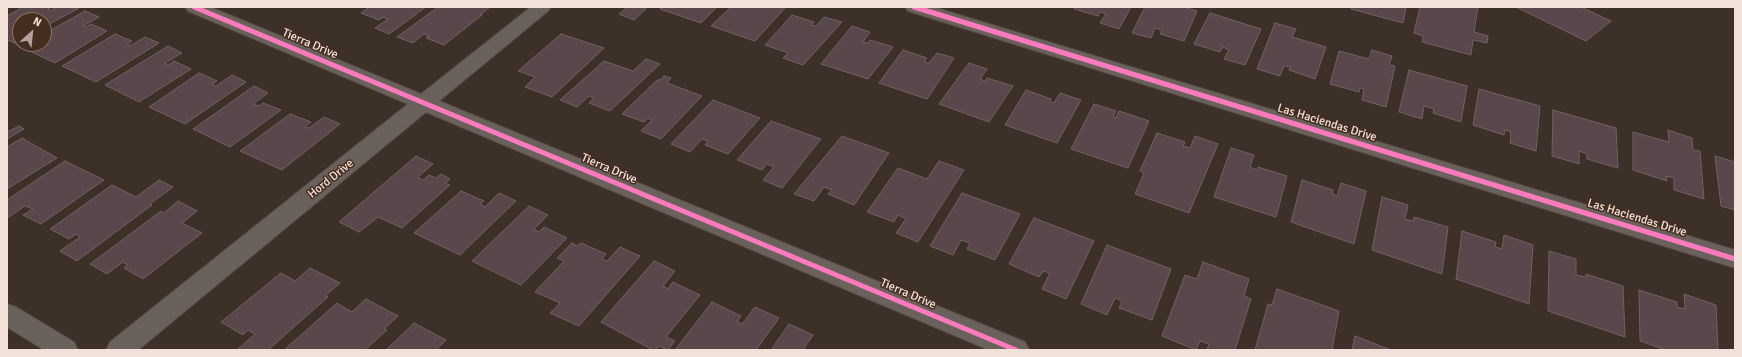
<!DOCTYPE html>
<html>
<head>
<meta charset="utf-8">
<style>
  body { margin:0 }
  #map { position:relative; width:1742px; height:357px; overflow:hidden; background:#3d3028; font-family:Signika,sans-serif }
  canvas { display:block }
  .frame { position:absolute; inset:0; border:8px solid #f2e1d9; pointer-events:none }
  .north { position:absolute; left:12px; top:12px; width:40px; height:40px; box-sizing:border-box; background:#452d20; border:1px solid #8a756a; border-radius:50%; rotate:27deg; font-size:11px; font-weight:700; line-height:16px; text-align:center; color:#f2e1d9 }
  .north::after { content:''; display:block; margin:auto; width:14px; height:18px; background:#b3a39b; clip-path:polygon(50% 0,100% 100%,50% 72%,0 100%) }
</style>
</head>
<body>
<div id="map">
<canvas width="1742" height="357"></canvas>
<div class="frame"></div>
<div class="north">N</div>
</div>
<script>
const ctx = document.querySelector('canvas').getContext('2d');
ctx.lineJoin = 'round';
function fillPath(path, color) { ctx.fillStyle = color; ctx.fill(path, 'evenodd'); }
const shape = rows => new Path2D(rows.map(r => 'M' + r).join(''));
function strokePath(path, color, width, dash) { ctx.strokeStyle = color; ctx.lineWidth = width; ctx.lineCap = dash ? 'butt' : 'round'; ctx.setLineDash(dash || []); ctx.stroke(path); }
function write(font, color, halo, rows, align = 'center') {
  ctx.font = font + ' Signika,sans-serif'; ctx.lineWidth = 3; ctx.setLineDash([]); ctx.textBaseline = 'middle'; ctx.strokeStyle = halo; ctx.fillStyle = color; for (const [text, x, y, turn = 0] of rows) {
    ctx.save(); ctx.translate(x, y); ctx.rotate((+turn || 0) * Math.PI / 180); ctx.textAlign = isNaN(turn) ? turn : align; if (halo) ctx.strokeText(text, 0, 0); ctx.fillText(text, 0, 0); ctx.restore();
  }
}
const building = shape([
  [23,7,52,7,48,9,50,11,57,7,79,8,44,27,44,20,20,20,20,41,15,43,7,40,7,16,23,7],
  [369,7,426,7,389,34,375,28,388,19,383,17,379,20,361,13,369,7],
  [438,7,490,7,480,15,482,15,444,45,426,38,429,36,424,34,413,43,397,37,438,7],
  [627,7,645,7,644,8,646,9,634,20,619,14,627,7],
  [663,7,717,7,701,23,660,9,663,7],
  [731,7,786,7,755,41,711,26,731,7],
  [1075,7,1131,7,1119,29,1100,23,1106,14,1100,12,1098,16,1074,9,1075,7],
  [1145,7,1183,7,1197,11,1184,41,1160,34,1162,30,1155,28,1151,38,1132,33,1145,7],
  [1351,7,1406,7,1403,23,1351,9,1351,7],
  [1420,7,1478,7,1474,32,1488,36,1487,43,1473,40,1471,55,1422,42,1423,36,1414,33,1420,7],
  [1516,7,1581,7,1611,21,1586,41,1516,7],
  [85,11,99,17,83,26,86,27,91,24,107,31,55,63,21,47,26,44,44,44,44,34,85,11],
  [1210,13,1261,29,1245,65,1224,59,1229,50,1223,47,1220,52,1194,44,1210,13],
  [792,15,814,22,811,25,816,26,824,17,842,22,803,65,783,58,788,53,765,45,792,15],
  [1275,23,1296,29,1292,37,1326,47,1315,79,1289,70,1290,67,1284,66,1280,76,1257,69,1275,23],
  [852,26,870,32,863,42,868,43,870,40,893,47,868,79,821,64,852,26],
  [115,34,132,41,127,45,130,46,145,37,159,43,96,82,62,66,115,34],
  [561,34,604,48,552,97,525,87,535,77,518,71,561,34],
  [168,46,182,53,165,63,168,65,174,61,191,69,139,102,105,85,168,46],
  [903,50,927,58,924,62,929,63,937,53,954,58,927,99,879,83,903,50],
  [1372,50,1392,56,1389,65,1395,66,1386,107,1362,100,1364,89,1360,88,1359,92,1330,84,1339,51,1369,59,1372,50],
  [646,59,660,64,610,111,589,103,594,98,589,96,577,107,560,100,604,61,633,71,646,59],
  [969,63,987,69,980,79,985,81,987,78,1013,86,989,122,939,104,969,63],
  [1409,70,1467,86,1461,122,1433,113,1434,109,1424,106,1422,119,1399,112,1409,70],
  [199,73,217,81,212,84,216,86,232,75,246,82,185,124,149,107,199,73],
  [664,76,671,78,667,83,702,96,661,139,641,131,652,120,648,118,644,122,622,114,657,80,660,80,664,76],
  [254,86,268,93,253,104,259,106,263,103,281,110,230,147,193,129,254,86],
  [1479,89,1540,106,1536,151,1510,143,1511,132,1505,130,1504,135,1473,125,1479,89],
  [1026,90,1051,99,1050,102,1054,103,1060,93,1081,100,1057,143,1005,125,1026,90],
  [713,100,760,118,728,154,705,145,708,141,702,139,690,152,671,144,713,100],
  [1094,104,1116,111,1113,117,1116,118,1119,111,1149,121,1128,168,1071,149,1094,104],
  [1553,110,1616,128,1618,168,1587,159,1587,154,1579,151,1579,164,1552,156,1553,110],
  [290,114,311,122,305,127,309,128,324,117,340,124,282,170,240,151,290,114],
  [771,121,821,139,782,188,763,180,774,167,767,164,762,170,737,160,771,121],
  [19,126,24,129,7,139,7,131,9,131,19,126],
  [1668,130,1692,138,1693,150,1700,151,1704,199,1674,190,1674,178,1666,176,1667,181,1633,170,1633,132,1669,142,1668,130],
  [1157,133,1185,142,1183,146,1190,148,1195,136,1218,144,1189,213,1135,194,1144,173,1140,171,1157,133],
  [842,136,889,153,854,205,828,194,832,190,824,187,814,201,794,194,842,136],
  [22,138,57,158,7,189,7,147,22,138],
  [1231,148,1254,155,1250,167,1257,170,1258,167,1287,176,1276,217,1214,197,1231,148],
  [416,156,433,164,418,177,423,180,429,175,436,178,441,174,450,179,445,183,450,185,402,228,378,217,359,232,339,222,416,156],
  [1715,156,1735,162,1735,210,1721,206,1715,156],
  [65,161,104,180,41,224,23,215,33,209,25,206,7,218,7,200,65,161],
  [939,161,964,170,918,242,896,233,906,219,898,215,894,222,867,212,898,168,927,179,939,161],
  [159,180,173,187,150,204,152,205,77,261,60,251,80,237,76,234,69,239,50,229,112,185,136,197,159,180],
  [1302,180,1333,190,1332,194,1337,196,1341,183,1366,191,1354,244,1291,222,1302,180],
  [461,191,484,201,480,204,485,207,499,193,516,201,460,255,414,233,461,191],
  [962,193,1020,214,995,260,967,249,970,243,961,240,953,255,930,246,962,193],
  [1382,197,1408,205,1405,219,1413,221,1414,217,1448,227,1442,274,1372,250,1382,197],
  [178,201,197,211,182,223,202,233,143,279,124,268,128,265,123,262,107,274,90,264,161,211,164,213,178,201],
  [529,206,548,215,534,229,539,232,544,227,567,238,521,285,472,261,529,206],
  [1034,218,1094,241,1066,299,1042,289,1050,273,1043,271,1039,277,1009,264,1034,218],
  [1462,231,1496,242,1495,247,1502,249,1504,235,1533,245,1529,304,1456,279,1462,231],
  [572,243,577,246,581,243,606,254,602,259,607,261,620,247,640,256,579,326,550,313,560,303,535,292,564,261,557,258,572,243],
  [1107,245,1171,269,1152,320,1119,308,1122,301,1115,298,1107,315,1081,304,1107,245],
  [1549,251,1576,259,1576,275,1586,277,1586,274,1623,286,1625,337,1548,311,1549,251],
  [654,261,675,271,663,286,668,289,673,282,700,295,666,337,675,341,668,350,659,346,656,350,653,350,601,322,654,261],
  [1203,262,1249,279,1244,296,1251,299,1235,350,1207,350,1209,344,1200,341,1196,350,1162,336,1185,275,1197,279,1203,262],
  [310,268,340,283,325,296,328,297,268,350,237,350,255,334,248,330,243,335,221,322,281,273,295,281,310,268],
  [1277,289,1339,311,1332,350,1255,350,1268,304,1272,305,1277,289],
  [1639,290,1677,302,1677,307,1685,309,1684,294,1716,305,1718,350,1666,350,1640,341,1639,290],
  [366,299,398,316,384,329,387,330,365,350,284,350,337,303,352,312,366,299],
  [712,302,741,316,737,322,742,324,755,307,779,318,756,350,675,350,712,302],
  [414,323,446,340,436,350,386,350,414,323],
  [789,324,813,335,803,350,771,350,789,324],
  [1355,336,1391,350,1352,350,1355,336]
]);
fillPath(building, '#59474b');
strokePath(building, '#6e6363', 1);
const minor = shape([
  [185,7,210,7,421,94,531,7,551,7,548,11,439,101,1025,342,1029,350,989,350,426,112,138,350,106,350,110,342,408,104,188,11,185,7],
  [905,7,933,7,1735,250,1735,268,908,11,905,7],
  [7,304,16,307,74,342,78,350,44,350,7,327,7,304]
]);
strokePath(minor, '#584d46', 2);
fillPath(minor, '#6b615c');
strokePath(shape([
  [194,7,1016,350],
  [914,7,1735,259]
]), '#fd7abc', 5);
write('12px', '#f2e1d9', '#452d20', [
  ["Tierra Drive",310,44,23],
  ["Las Haciendas Drive",1327,123,17],
  ["Tierra Drive",609,169,23],
  ["Hord Drive",331,179,-39],
  ["Las Haciendas Drive",1637,218,17],
  ["Tierra Drive",908,294,23]
]);
</script>
</body>
</html>
